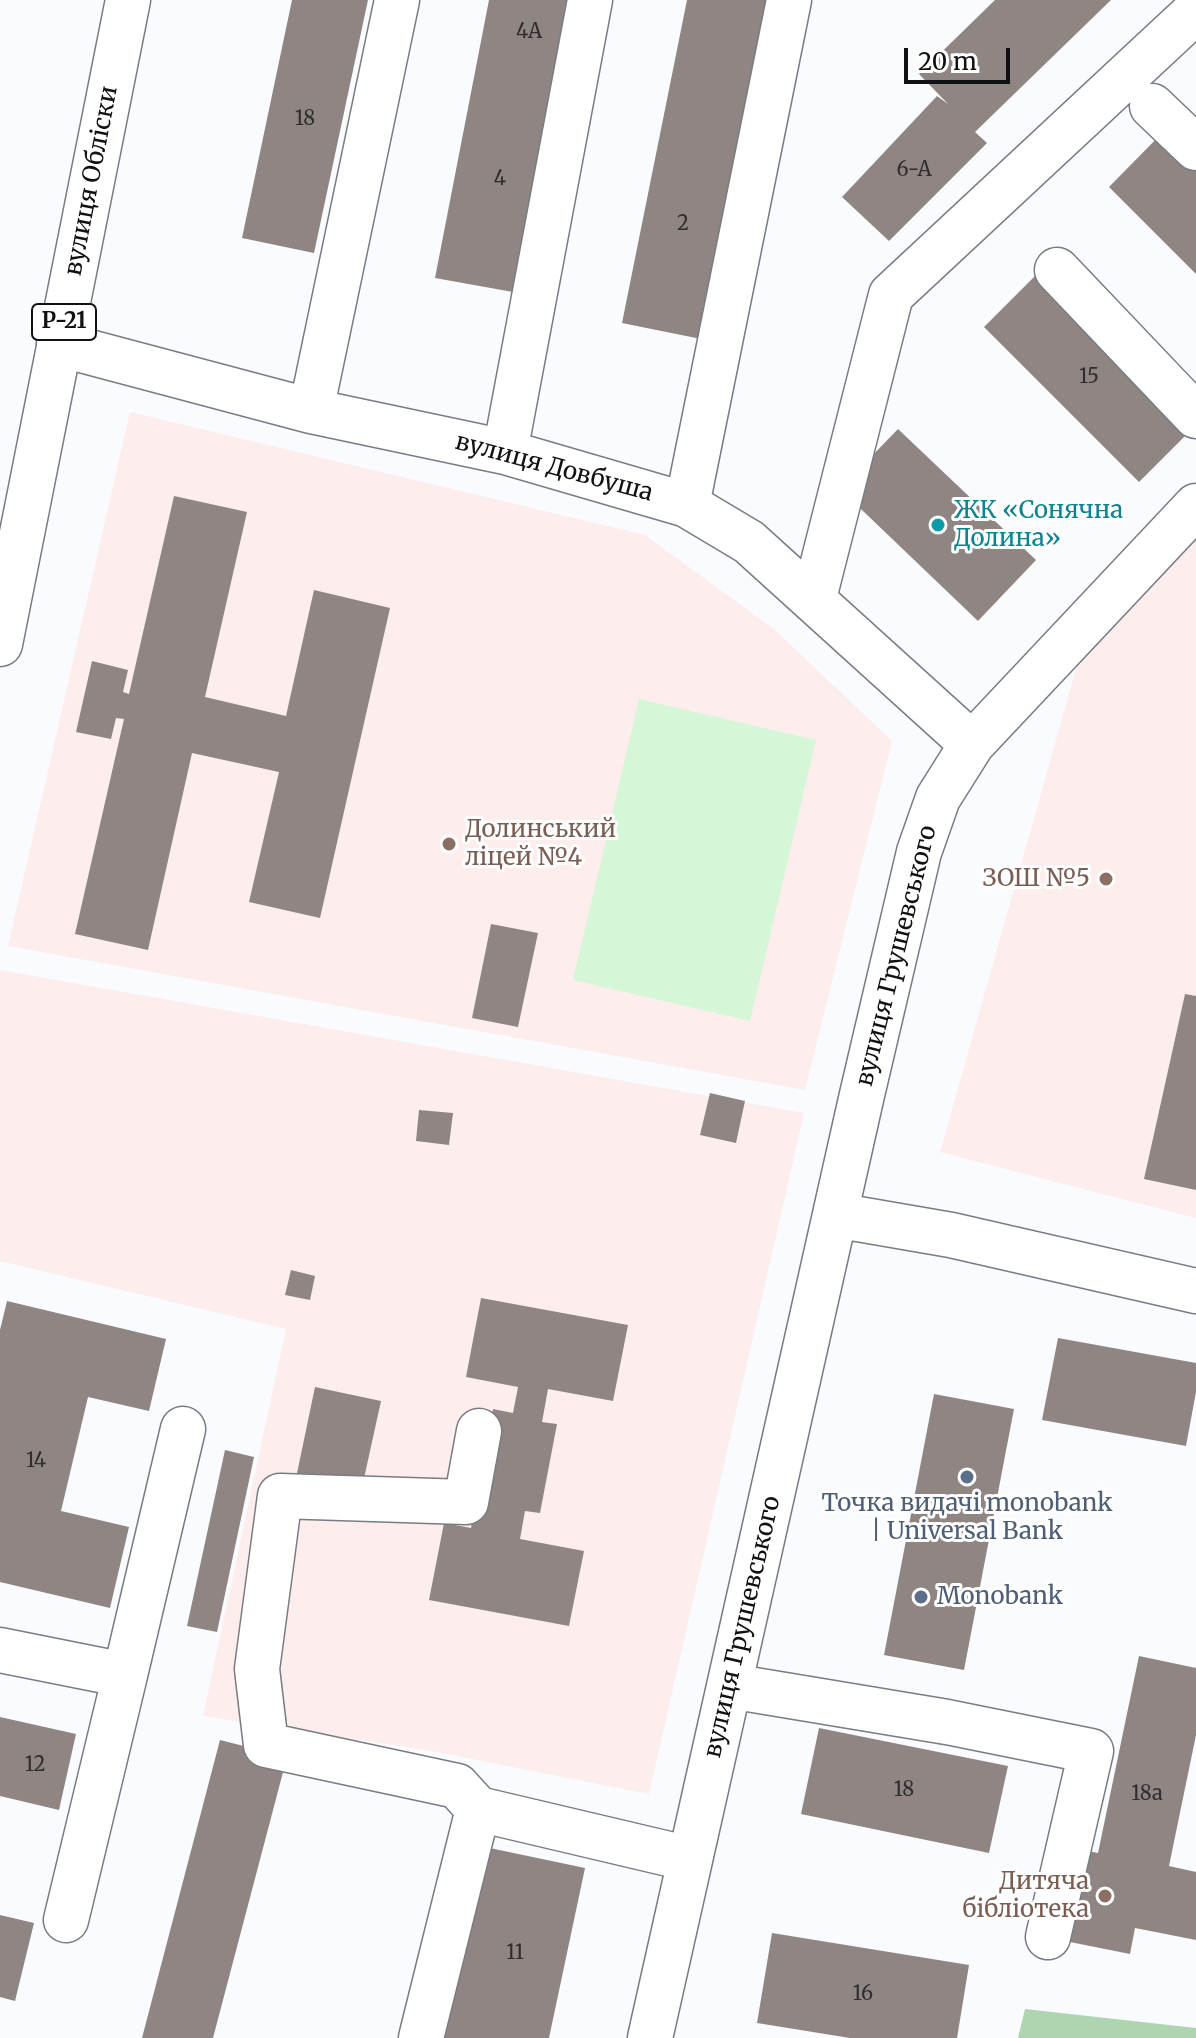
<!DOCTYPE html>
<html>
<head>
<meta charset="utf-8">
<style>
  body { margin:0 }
  #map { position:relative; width:1196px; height:2038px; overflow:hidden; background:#f9fbfe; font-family:Merriweather,serif }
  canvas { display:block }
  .scale { position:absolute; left:904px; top:48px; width:106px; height:36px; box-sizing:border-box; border:4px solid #0f1113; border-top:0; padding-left:10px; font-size:24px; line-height:28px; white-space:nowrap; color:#0f1113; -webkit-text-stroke:6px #fff; paint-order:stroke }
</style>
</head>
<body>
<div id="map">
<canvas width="1196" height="2038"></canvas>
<div class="scale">20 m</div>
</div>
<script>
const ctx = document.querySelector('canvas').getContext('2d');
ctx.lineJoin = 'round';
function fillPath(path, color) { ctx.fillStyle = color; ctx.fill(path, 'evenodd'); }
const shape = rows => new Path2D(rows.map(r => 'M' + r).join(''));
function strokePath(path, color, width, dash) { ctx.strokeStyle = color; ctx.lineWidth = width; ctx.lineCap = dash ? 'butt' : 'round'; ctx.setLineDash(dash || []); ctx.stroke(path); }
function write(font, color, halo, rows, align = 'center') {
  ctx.font = font + ' Merriweather,serif'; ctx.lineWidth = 6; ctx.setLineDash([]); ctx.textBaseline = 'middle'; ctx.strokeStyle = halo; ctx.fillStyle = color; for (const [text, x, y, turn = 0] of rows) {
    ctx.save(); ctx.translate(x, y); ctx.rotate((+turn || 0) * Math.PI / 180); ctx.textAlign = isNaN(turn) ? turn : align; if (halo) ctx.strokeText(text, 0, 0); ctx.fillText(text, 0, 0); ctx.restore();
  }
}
fillPath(shape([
  [130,412,645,535,774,629,892,741,805,1090,8,946],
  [1196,523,1196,1218,940,1152,1094,605],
  [0,970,804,1113,649,1794,437,1752,203,1716,286,1329,0,1261]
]), '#fdedec');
fillPath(shape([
  [639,699,816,740,750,1021,573,980]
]), '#d5f7d7');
fillPath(shape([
  [1025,2009,1196,2028,1196,2038,1018,2038]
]), '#add6b0');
fillPath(shape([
  [292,0,368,0,314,253,242,238],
  [489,0,581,0,524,294,435,278],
  [687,0,768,0,701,339,622,323],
  [995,0,1111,0,975,132,987,143,889,241,842,197,937,96,948,104,919,74],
  [1168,127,1196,155,1196,274,1109,187],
  [1039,272,1194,427,1139,482,984,327],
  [898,429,1036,560,978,621,840,489],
  [174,496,247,512,205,697,286,716,314,590,390,608,320,918,249,902,279,772,192,753,148,950,75,934,124,719,116,718,111,739,76,732,92,661,128,670,123,692,129,694],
  [491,924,538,933,518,1027,472,1018],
  [1185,994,1196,996,1196,1190,1144,1179],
  [710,1093,745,1101,736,1143,700,1135],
  [419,1110,453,1113,449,1145,416,1141],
  [291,1270,315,1276,310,1300,285,1295],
  [481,1298,628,1325,613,1401,548,1389,542,1422,557,1424,540,1513,525,1511,520,1539,584,1551,569,1626,429,1600,444,1523,471,1528,493,1409,513,1413,518,1387,466,1377],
  [7,1301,166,1339,149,1411,88,1397,61,1511,129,1527,110,1608,0,1582,0,1330],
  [1058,1338,1196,1363,1196,1392,1186,1446,1042,1420],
  [315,1387,381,1401,361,1492,296,1478],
  [934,1394,1014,1409,964,1670,884,1655],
  [225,1450,254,1457,217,1632,187,1626],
  [1139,1656,1196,1668,1196,1735,1169,1866,1196,1872,1196,1940,1135,1928,1130,1954,1060,1940,1078,1849,1098,1853],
  [0,1717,76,1734,59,1810,0,1796],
  [819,1728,1008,1766,989,1853,801,1814],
  [220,1740,287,1757,213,2038,142,2038],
  [485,1847,585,1868,549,2038,444,2038],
  [0,1915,34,1923,15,2001,0,1997],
  [772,1933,969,1965,957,2038,850,2038,757,2023]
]), '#8f8684');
const minor = shape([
  [1152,106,1196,148],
  [1057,270,1196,416],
  [59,344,311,411,505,452,687,505,749,542,972,744],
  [311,411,397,0],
  [505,452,590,0],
  [687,505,789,0],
  [814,598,891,295,1196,11],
  [835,1215,951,1235,1196,1291],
  [0,1650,125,1675,66,1920],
  [125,1675,183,1429],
  [730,1686,947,1722,1091,1751,1048,1937],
  [478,1809,457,1786,266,1745,257,1669,280,1496,466,1502,479,1431],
  [421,2038,478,1809,690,1859],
  [650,2038,861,1099,919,852,938,798,972,744,1196,506]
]);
const major = shape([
  [0,644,128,0]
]);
strokePath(minor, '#787c83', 47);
strokePath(major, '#787c83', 47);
strokePath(minor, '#fff', 44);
strokePath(major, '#fff', 44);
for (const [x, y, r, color] of [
  [938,525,8,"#0f9aa8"],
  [449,844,8,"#8d6e63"],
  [1106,879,8,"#8d6e63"],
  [967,1477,8,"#5c6f8a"],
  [921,1597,8,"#5c6f8a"],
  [1105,1896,8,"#8d6e63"]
]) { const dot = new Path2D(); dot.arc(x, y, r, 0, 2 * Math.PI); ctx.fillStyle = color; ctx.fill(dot); strokePath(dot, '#fff', 3); }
write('20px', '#2f2e2f', null, [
  ["4А",529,32],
  ["18",305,119],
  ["6-А",914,170],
  ["4",500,179],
  ["2",683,224],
  ["15",1089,377],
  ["14",36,1461],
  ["12",35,1765],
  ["18",904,1790],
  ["18а",1147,1794],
  ["11",515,1953],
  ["16",863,1994]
]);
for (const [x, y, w] of [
  [64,322,64]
]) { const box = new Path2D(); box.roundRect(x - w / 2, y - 18, w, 36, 6); ctx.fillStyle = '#fff'; ctx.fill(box); strokePath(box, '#0f1113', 2); }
write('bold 22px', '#0f1113', null, [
  ["Р-21",64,322]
]);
write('24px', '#0f1113', '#fff', [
  ["вулиця Обліски",92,181,-79],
  ["вулиця Довбуша",554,468,15],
  ["вулиця Грушевського",897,956,-76],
  ["вулиця Грушевського",743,1627,-77]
]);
write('24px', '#0d838f', '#fff', [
  ["ЖК «Сонячна",954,511],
  ["Долина»",954,539]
], 'left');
write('24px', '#785e54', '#fff', [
  ["Долинський",465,830,"left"],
  ["ліцей №4",465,858,"left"],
  ["ЗОШ №5",1090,879],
  ["Дитяча",1089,1882],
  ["бібліотека",1089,1910]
], 'right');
write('24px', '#4e5e75', '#fff', [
  ["Точка видачі monobank",967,1504],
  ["| Universal Bank",967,1532],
  ["Monobank",937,1597,"left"]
]);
</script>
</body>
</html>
